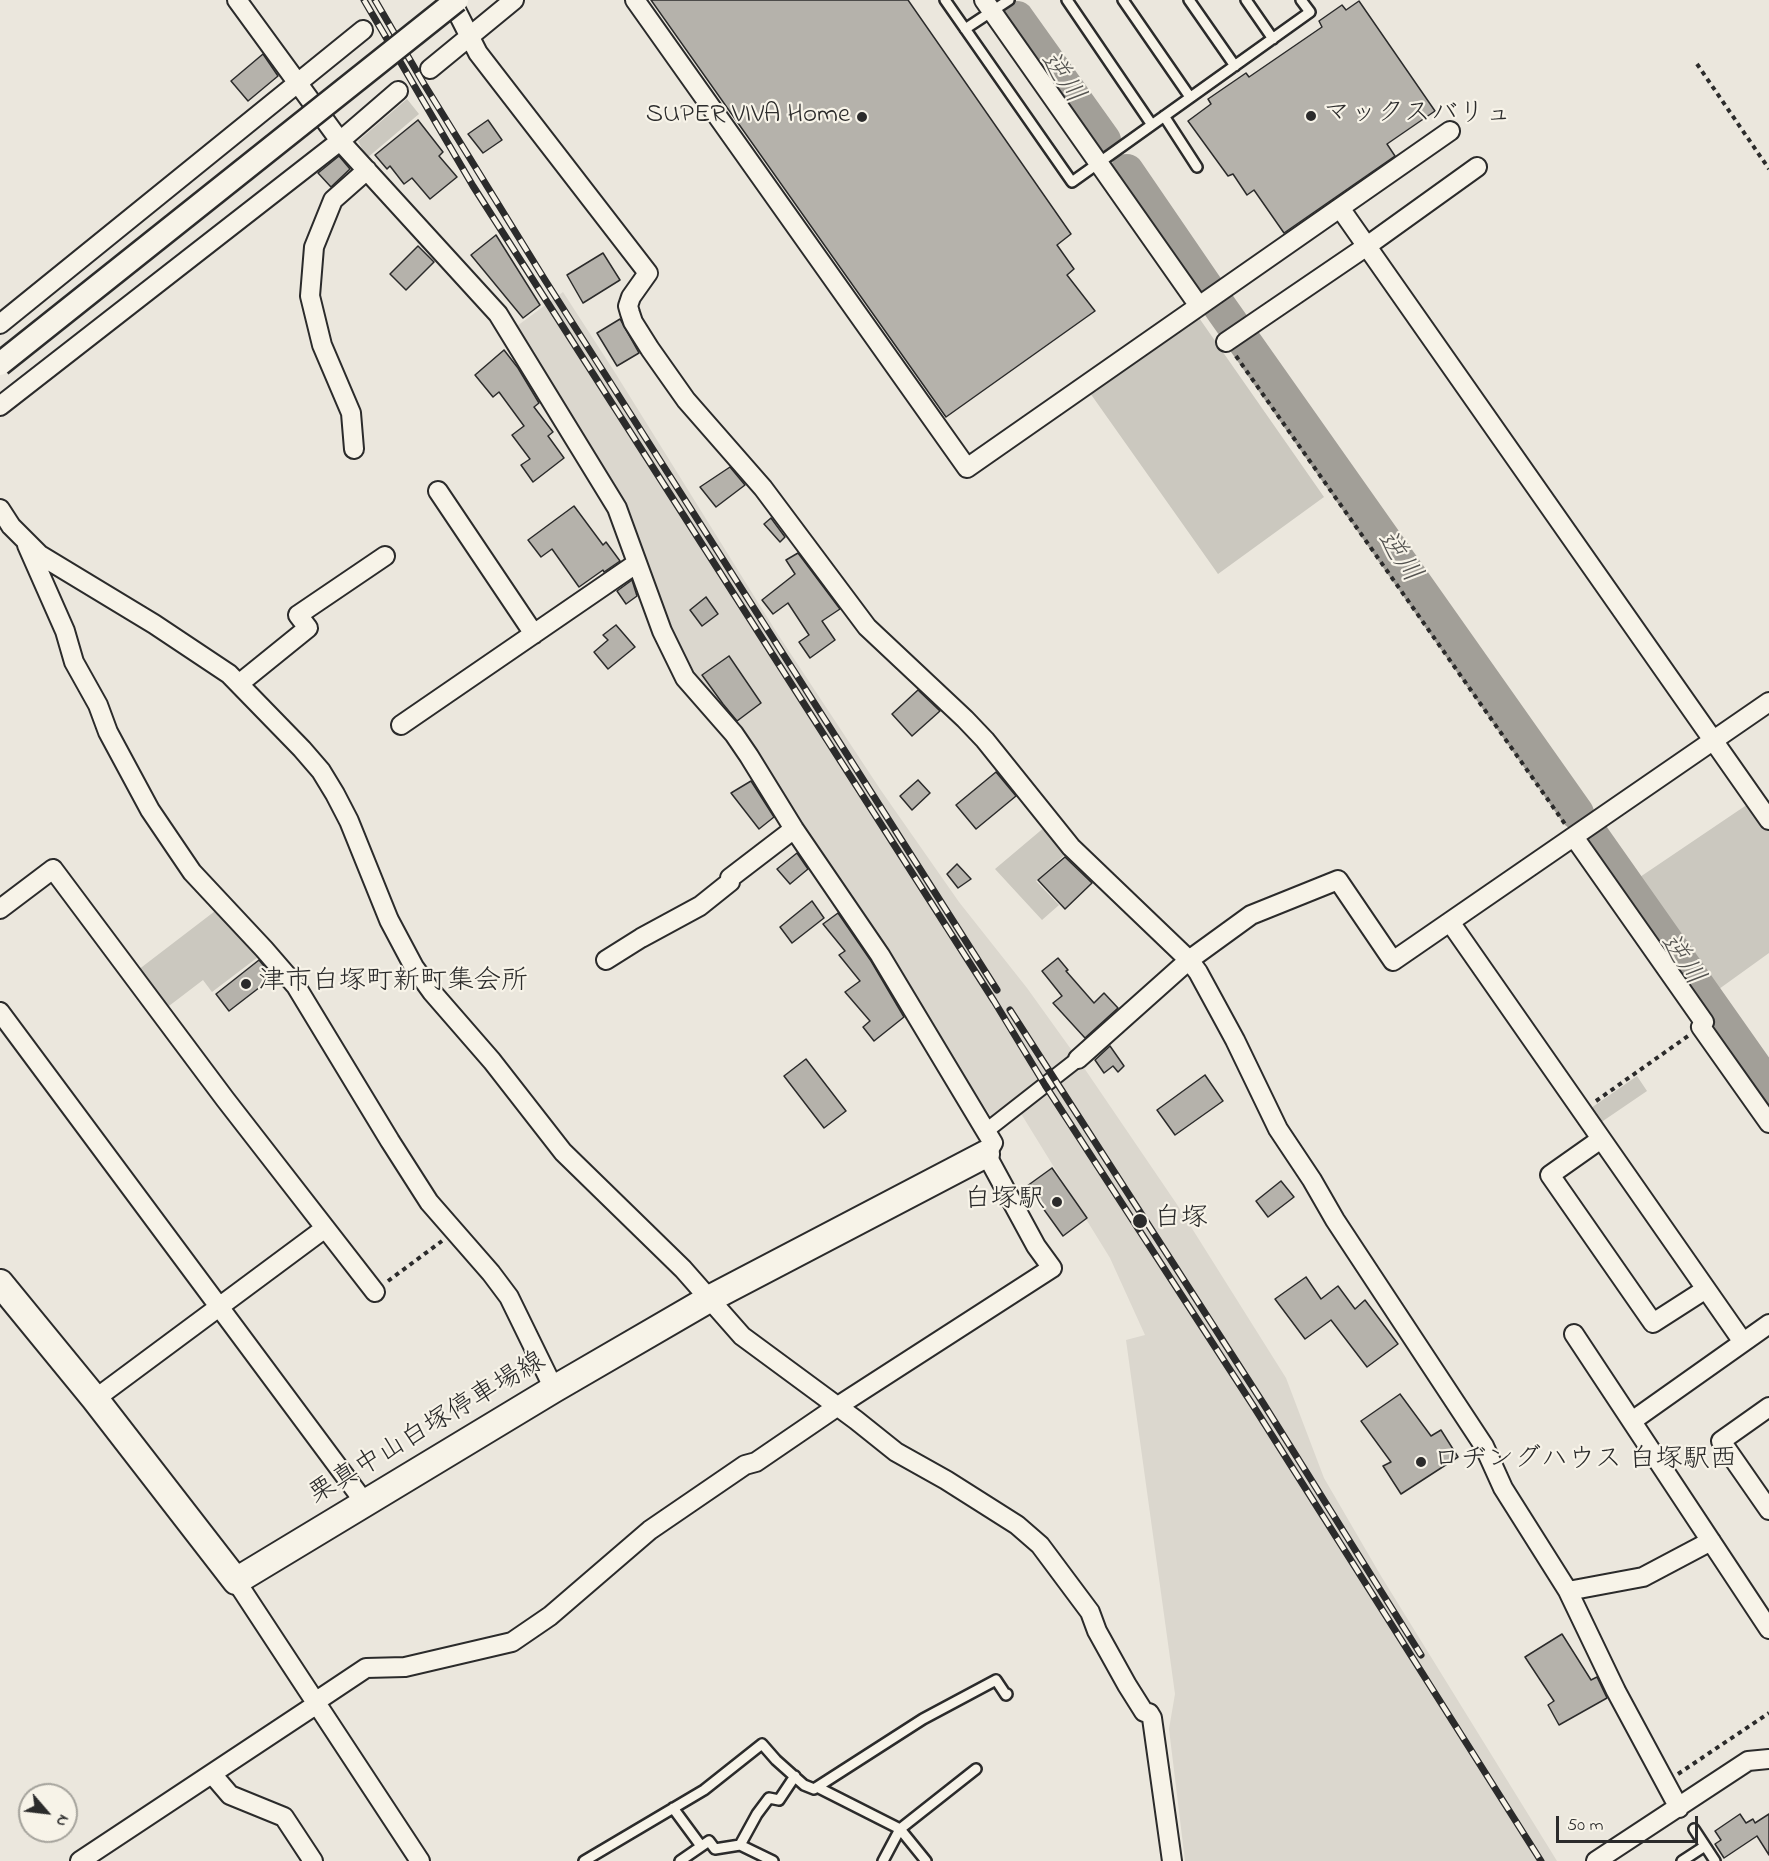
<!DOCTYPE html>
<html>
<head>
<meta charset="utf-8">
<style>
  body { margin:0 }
  #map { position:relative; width:1769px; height:1861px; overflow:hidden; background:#ebe7dd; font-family:"Indie Flower",sans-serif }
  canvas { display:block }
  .north { position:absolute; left:18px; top:1783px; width:60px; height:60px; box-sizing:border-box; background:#f7f3e8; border:2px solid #a5a39c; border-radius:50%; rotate:118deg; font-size:16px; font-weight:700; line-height:24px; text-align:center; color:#2b2b2b }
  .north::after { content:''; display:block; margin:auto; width:21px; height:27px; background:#2b2b2b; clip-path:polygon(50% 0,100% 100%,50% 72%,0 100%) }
  .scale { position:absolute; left:1556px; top:1816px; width:142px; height:27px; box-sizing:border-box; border:3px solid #2b2b2b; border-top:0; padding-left:8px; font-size:18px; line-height:21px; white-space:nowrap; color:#2b2b2b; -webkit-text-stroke:4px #f7f3e8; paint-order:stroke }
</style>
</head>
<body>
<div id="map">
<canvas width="1769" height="1861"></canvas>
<div class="north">N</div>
<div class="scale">50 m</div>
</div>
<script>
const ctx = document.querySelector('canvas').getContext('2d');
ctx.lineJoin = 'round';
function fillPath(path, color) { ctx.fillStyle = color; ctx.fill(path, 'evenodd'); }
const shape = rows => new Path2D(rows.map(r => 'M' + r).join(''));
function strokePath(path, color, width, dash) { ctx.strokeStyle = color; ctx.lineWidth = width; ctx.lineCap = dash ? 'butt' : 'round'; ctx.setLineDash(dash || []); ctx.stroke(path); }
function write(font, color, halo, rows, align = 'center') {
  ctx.font = font + ' "Indie Flower","Klee One",sans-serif'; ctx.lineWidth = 4.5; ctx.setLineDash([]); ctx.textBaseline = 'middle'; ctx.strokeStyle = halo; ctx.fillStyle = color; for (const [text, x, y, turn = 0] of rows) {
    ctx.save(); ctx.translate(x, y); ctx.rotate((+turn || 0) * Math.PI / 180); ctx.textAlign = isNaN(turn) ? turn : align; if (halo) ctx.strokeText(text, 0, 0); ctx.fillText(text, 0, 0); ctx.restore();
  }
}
fillPath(shape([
  [563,292,614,371,777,633,880,789,959,902,1027,988,1078,1059,1176,1203,1286,1378,1324,1478,1381,1576,1557,1861,1185,1861,1169,1729,1175,1694,1126,1340,1145,1335,1110,1258,1020,1112,993,1120,759,755,692,678,640,562,513,329]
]), '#dbd7ce');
fillPath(shape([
  [407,99,419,114,367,158,358,141],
  [1197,315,1324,497,1218,574,1090,393],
  [1751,802,1769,828,1769,953,1719,989,1640,877],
  [1046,826,1068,852,1036,881,1059,905,1042,920,995,869],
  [219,908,262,954,212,992,203,980,165,1009,138,970],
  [1637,1076,1647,1091,1600,1123,1591,1108]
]), '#cbc8bf');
strokePath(shape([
  [1017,18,1104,140],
  [1127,171,1207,288],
  [1218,304,1577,813],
  [1591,834,1769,1087]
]), '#a29f98', 34);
const building = shape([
  [651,0,908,0,1071,234,1057,245,1074,269,1067,275,1095,311,946,417,651,0],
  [1359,1,1435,111,1387,144,1395,156,1284,233,1254,190,1247,195,1233,174,1228,176,1188,121,1211,104,1208,99,1246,73,1249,77,1322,27,1319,21,1342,5,1346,10,1359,1],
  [263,54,278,76,248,101,231,81,263,54],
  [418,120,443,152,439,156,457,177,430,199,412,178,404,184,390,166,387,169,375,155,418,120],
  [488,120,502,140,483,153,468,134,488,120],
  [339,156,350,169,331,187,318,173,339,156],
  [496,235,540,305,523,318,471,255,496,235],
  [418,246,434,262,406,290,390,274,418,246],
  [603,253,620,280,583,303,567,275,603,253],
  [620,319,639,353,617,366,597,333,620,319],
  [504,350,518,368,539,403,534,407,553,432,548,436,564,458,533,482,521,465,530,459,512,435,524,426,499,392,493,397,475,375,504,350],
  [730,467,745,485,716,507,700,487,730,467],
  [574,506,603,545,606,542,620,561,604,572,603,570,579,587,552,549,541,557,528,540,574,506],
  [771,518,785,537,780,542,764,524,771,518],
  [798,553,840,609,822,621,835,640,810,658,799,642,809,635,788,603,773,614,762,600,795,574,786,560,798,553],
  [632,580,637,596,626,604,617,591,632,580],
  [706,597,718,614,702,626,690,610,706,597],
  [616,625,635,647,608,669,594,652,608,640,603,635,616,625],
  [729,656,761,703,737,721,723,704,702,675,729,656],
  [918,690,940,711,912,736,892,714,918,690],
  [996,772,1016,796,976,829,956,805,996,772],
  [918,780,930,793,912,810,900,796,918,780],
  [751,781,774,817,759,829,731,793,751,781],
  [797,853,808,869,790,884,777,869,797,853],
  [1065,857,1092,883,1065,909,1038,880,1065,857],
  [957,864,971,879,958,888,947,874,957,864],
  [812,901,824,918,792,943,780,927,812,901],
  [838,913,871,961,904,1017,874,1041,863,1027,870,1021,845,992,860,981,839,955,845,951,823,924,838,913],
  [1058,958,1068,970,1066,971,1094,1003,1104,993,1118,1008,1085,1038,1053,1003,1062,996,1042,971,1058,958],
  [259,960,273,977,229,1011,216,994,259,960],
  [1110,1046,1124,1066,1118,1072,1113,1066,1104,1073,1095,1060,1110,1046],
  [806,1059,846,1111,824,1128,784,1076,806,1059],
  [1205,1075,1223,1101,1175,1135,1157,1110,1205,1075],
  [1052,1168,1087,1218,1063,1236,1027,1186,1052,1168],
  [1281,1181,1294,1197,1268,1217,1256,1201,1281,1181],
  [1306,1277,1321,1299,1338,1286,1355,1309,1365,1300,1398,1344,1367,1367,1331,1320,1305,1339,1275,1299,1306,1277],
  [1400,1394,1431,1436,1441,1430,1458,1457,1401,1494,1383,1466,1391,1462,1361,1421,1400,1394],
  [1562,1634,1591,1680,1597,1677,1607,1698,1559,1725,1548,1705,1554,1701,1525,1657,1562,1634],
  [1740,1814,1746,1823,1753,1819,1755,1823,1769,1814,1769,1855,1757,1836,1724,1858,1715,1844,1721,1840,1715,1831,1740,1814]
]);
fillPath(building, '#b5b2ab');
strokePath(building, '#2b2b2b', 1.5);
const service = shape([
  [945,0,1072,182,1310,12,1301,0],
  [1067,0,1152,125],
  [1123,0,1190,97],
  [1189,0,1235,66],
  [1246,0,1273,39],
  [965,29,1009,0],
  [1164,116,1197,167],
  [817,1787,900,1829,926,1861],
  [673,1808,701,1846],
  [1694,1829,1715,1861],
  [740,1845,757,1814,769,1798,779,1800,795,1776],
  [584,1861,704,1790,762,1744,776,1760,804,1785,814,1789,923,1719,996,1680,1006,1695,1007,1694],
  [680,1861,709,1841,715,1849,740,1845,773,1861],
  [883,1861,900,1829,976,1769],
  [1682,1861,1705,1846]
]);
const pedestrian = shape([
  [986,1131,1078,1059]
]);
const minor = shape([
  [237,0,340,141,498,314,617,508,662,631,685,678,734,734,749,756,794,829,880,955,993,1143,986,1154,1036,1246,1052,1268,838,1406,756,1462,745,1465,650,1530,550,1616,512,1642,405,1667,366,1668,315,1702],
  [451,0,478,53,648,273,631,297,628,306,630,313,633,322,650,349,686,400,763,488,867,627,965,719,985,740,1071,847,1189,960,1198,972,1235,1040,1278,1129,1312,1180,1335,1220,1484,1446,1503,1488,1568,1591,1616,1691,1679,1808],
  [635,0,967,468,1450,131],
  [984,0,1199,306],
  [430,69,514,0],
  [1340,208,1769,820],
  [0,324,363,30],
  [1226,342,1367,246,1477,167],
  [0,406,340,141,398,91],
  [354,449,351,413,322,345,310,296,314,247,333,200,367,170],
  [438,491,534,634],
  [0,509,11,526,40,555,154,624,229,674,302,749,321,771,335,794,349,821,389,920,414,967,432,992,492,1061,563,1152,683,1269,742,1336,856,1420,896,1452,946,1480,1017,1525,1040,1545,1090,1612,1097,1631,1127,1685,1144,1712,1149,1713,1152,1718,1172,1861],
  [27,545,65,631,74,662,98,705,108,732,150,810,192,872,264,949,296,986,390,1141,429,1202,491,1273,509,1297,554,1389],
  [240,683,308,628,298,615,385,556],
  [401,725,637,563],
  [1574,837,1704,1022,1701,1027,1769,1123],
  [0,909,53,869,225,1099,375,1292],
  [1450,922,1743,1342],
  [606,960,641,938,700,906,730,882,730,878,794,829],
  [0,1012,365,1503],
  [1078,1059,1189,960,1251,915,1338,880,1393,961,1769,702],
  [1601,1139,1550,1175,1653,1323,1706,1289],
  [1574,1334,1769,1629],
  [95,1399,324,1229],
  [1769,1407,1721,1441,1769,1510],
  [1632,1421,1769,1324],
  [236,1581,420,1861],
  [1568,1591,1643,1577,1711,1541],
  [212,1774,230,1795,284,1817,313,1861],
  [80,1861,317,1704],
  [1596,1861,1748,1761,1769,1759]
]);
const secondary = shape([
  [0,1283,95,1399,236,1581,554,1389,709,1299,986,1154]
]);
strokePath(service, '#2b2b2b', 14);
strokePath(pedestrian, '#2b2b2b', 18);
strokePath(minor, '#2b2b2b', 22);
strokePath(secondary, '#2b2b2b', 30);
strokePath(shape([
  [1697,64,1769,169],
  [1236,356,1565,824],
  [1596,1101,1688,1036],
  [388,1281,442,1241],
  [1678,1774,1769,1713]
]), '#2b2b2b', 4, [4.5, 4.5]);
strokePath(service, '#f7f3e8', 9);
strokePath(pedestrian, '#f7f3e8', 14);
strokePath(minor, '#f7f3e8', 18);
strokePath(secondary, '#f7f3e8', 26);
const rail = shape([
  [364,0,473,186,994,1001,1045,1085,1254,1407,1541,1861],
  [375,0,424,84,545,280,997,990],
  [1010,1010,1263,1403,1421,1655]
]);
strokePath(rail, '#2b2b2b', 7);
strokePath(rail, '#f7f3e8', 4.5, [14]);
const tertiaryBridge = shape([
  [0,364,457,0]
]);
strokePath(tertiaryBridge, '#2b2b2b', 27, []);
strokePath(tertiaryBridge, '#f7f3e8', 22);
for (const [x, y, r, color] of [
  [1311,116,6,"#2b2b2b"],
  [862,117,6,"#2b2b2b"],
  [246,984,6,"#2b2b2b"],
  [1057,1202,6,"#2b2b2b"],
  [1140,1221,8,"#2b2b2b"],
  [1421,1462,6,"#2b2b2b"]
]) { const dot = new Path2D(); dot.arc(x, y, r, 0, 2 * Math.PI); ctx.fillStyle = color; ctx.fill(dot); strokePath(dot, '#f7f3e8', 2); }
write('27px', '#2b2b2b', '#f7f3e8', [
  ["マックスバリュ",1323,116],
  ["SUPER VIVA Home",850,117,"right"],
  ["津市白塚町新町集会所",258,984],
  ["白塚駅",1045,1202,"right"],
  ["白塚",1154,1221],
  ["ロヂングハウス 白塚駅西",1433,1462]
], 'left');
write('27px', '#2b2b2b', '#f7f3e8', [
  ["栗真中山白塚停車場線",428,1430,-31]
]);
write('italic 28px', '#555451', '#f7f3e8', [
  ["逆川",1060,79,55],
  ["逆川",1397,558,55],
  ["逆川",1680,961,55]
]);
</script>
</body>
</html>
